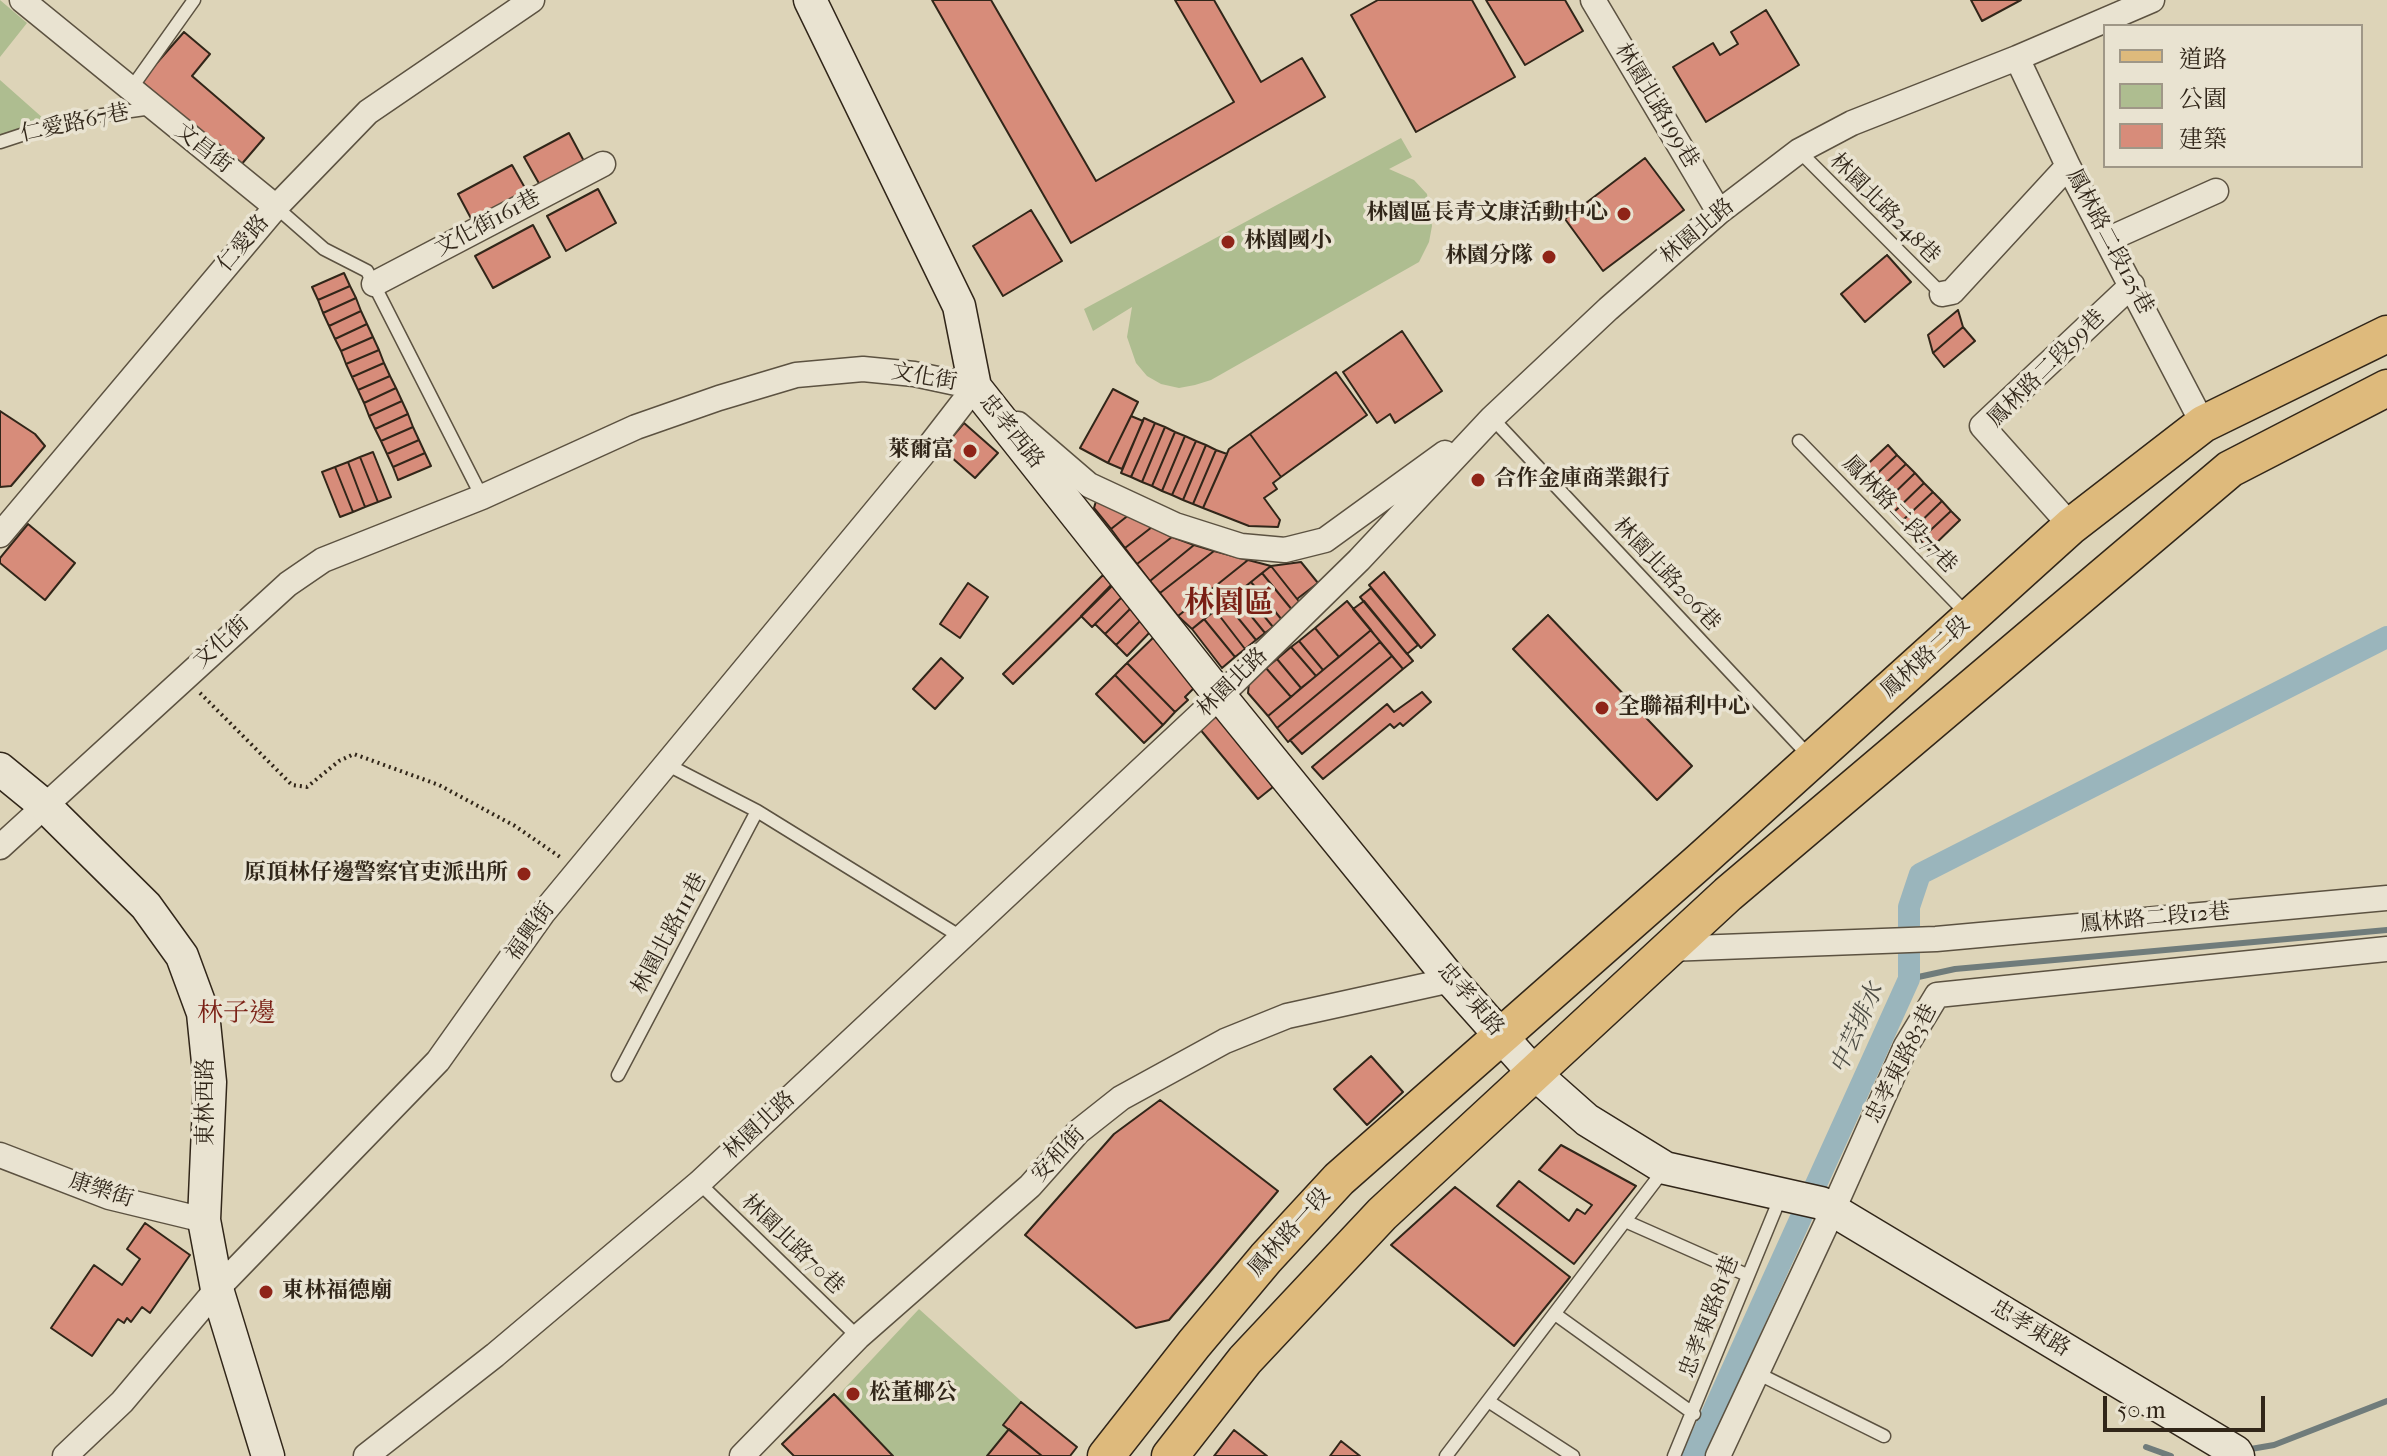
<!DOCTYPE html>
<html>
<head>
<meta charset="utf-8">
<style>
  body { margin:0 }
  #map { position:relative; width:2387px; height:1456px; overflow:hidden; background:#ddd4b8; font-family:"IM FELL French Canon","Noto Serif TC",serif }
  canvas { display:block }
  .legend { position:absolute; left:2103px; top:24px; width:260px; height:144px; box-sizing:border-box; background:#e9e3d1; border:2px solid #9f9787; margin:0; padding:10px 14px; list-style:none; font-size:24px; color:#312619 }
  .legend li { display:flex; align-items:center; gap:16px; height:40px }
  .legend b { width:40px; border:2px solid #9f9787 }
  .scale { position:absolute; left:2103px; top:1396px; width:162px; height:36px; box-sizing:border-box; border:4px solid #312619; border-top:0; padding-left:10px; font-size:24px; line-height:28px; white-space:nowrap; color:#312619; -webkit-text-stroke:6px #e9e3d1; paint-order:stroke }
</style>
</head>
<body>
<div id="map">
<canvas width="2387" height="1456"></canvas>
<ul class="legend">
<li><b style="height:10px;background:#deba7c"></b>道路</li>
<li><b style="height:22px;background:#aebd90"></b>公園</li>
<li><b style="height:22px;background:#d78c7a"></b>建築</li>
</ul>
<div class="scale">50 m</div>
</div>
<script>
const ctx = document.querySelector('canvas').getContext('2d');
ctx.lineJoin = 'round';
function fillPath(path, color) { ctx.fillStyle = color; ctx.fill(path, 'evenodd'); }
const shape = rows => new Path2D(rows.map(r => 'M' + r).join(''));
function strokePath(path, color, width, dash) { ctx.strokeStyle = color; ctx.lineWidth = width; ctx.lineCap = dash ? 'butt' : 'round'; ctx.setLineDash(dash || []); ctx.stroke(path); }
function write(font, color, halo, rows, align = 'center') {
  ctx.font = font + ' "IM FELL French Canon","Noto Serif TC",serif'; ctx.lineWidth = 7; ctx.setLineDash([]); ctx.textBaseline = 'middle'; ctx.strokeStyle = halo; ctx.fillStyle = color; for (const [text, x, y, turn = 0] of rows) {
    ctx.save(); ctx.translate(x, y); ctx.rotate((+turn || 0) * Math.PI / 180); ctx.textAlign = isNaN(turn) ? turn : align; if (halo) ctx.strokeText(text, 0, 0); ctx.fillText(text, 0, 0); ctx.restore();
  }
}
fillPath(shape([
  [0,0,27,23,0,57],
  [0,80,44,119,0,139],
  [1401,138,1412,157,1389,169,1414,180,1427,194,1432,226,1429,242,1419,262,1211,380,1195,385,1179,388,1161,384,1147,376,1136,363,1127,337,1132,307,1093,331,1084,309],
  [919,1309,1029,1408,993,1456,886,1456,829,1405]
]), '#aebd90');
strokePath(shape([
  [1909,979,1955,969,2387,930],
  [2146,1447,2171,1456],
  [2245,1450,2274,1445,2387,1401]
]), '#707c7b', 6);
strokePath(shape([
  [1693,1456,1909,979,1909,907,1920,874,2387,637]
]), '#9ab5bc', 22);
const building = shape([
  [932,0,991,0,1096,181,1234,102,1175,0,1214,0,1261,82,1302,58,1325,97,1071,243,932,0],
  [1378,0,1472,0,1515,77,1416,132,1351,15,1378,0],
  [1486,0,1565,0,1583,31,1525,65,1486,0],
  [1971,0,2021,0,1982,21,1971,0],
  [1766,10,1799,65,1706,122,1673,67,1713,43,1720,55,1738,44,1731,32,1766,10],
  [184,32,210,54,192,76,264,138,240,166,141,81,184,32],
  [569,133,585,163,541,187,524,157,569,133],
  [1645,158,1684,210,1603,271,1565,219,1645,158],
  [512,165,529,195,474,224,458,194,512,165],
  [598,189,616,223,566,251,547,216,598,189],
  [1031,210,1062,261,1003,296,973,246,1031,210],
  [533,225,550,257,493,288,475,256,533,225],
  [1887,255,1911,282,1865,322,1841,294,1887,255],
  [344,273,350,286,318,300,312,287,344,273],
  [350,286,356,298,323,313,318,300,350,286],
  [356,298,361,311,329,326,323,313,356,298],
  [1958,310,1963,327,1933,353,1928,335,1958,310],
  [361,311,367,324,335,339,329,326,361,311],
  [367,324,373,337,341,351,335,339,367,324],
  [1963,327,1975,341,1944,367,1933,353,1963,327],
  [1402,331,1442,391,1395,423,1390,414,1377,423,1343,372,1402,331],
  [373,337,379,350,346,364,341,351,373,337],
  [379,350,384,363,352,377,346,364,379,350],
  [384,363,390,376,358,390,352,377,384,363],
  [1336,372,1367,415,1281,477,1250,434,1336,372],
  [390,376,396,388,364,403,358,390,390,376],
  [396,388,402,401,369,416,364,403,396,388],
  [1113,389,1138,402,1108,463,1080,448,1113,389],
  [402,401,408,414,375,429,369,416,402,401],
  [0,411,35,434,45,446,11,486,0,487,0,411],
  [408,414,413,427,381,441,375,429,408,414],
  [1131,416,1143,421,1122,469,1108,463,1131,416],
  [1144,418,1155,423,1131,477,1121,473,1144,418],
  [964,423,998,453,975,478,942,449,964,423],
  [1155,423,1165,427,1142,482,1131,477,1155,423],
  [413,427,419,440,387,454,381,441,413,427],
  [1165,427,1175,432,1152,486,1142,482,1165,427],
  [1175,432,1185,436,1162,491,1152,486,1175,432],
  [1250,434,1281,477,1273,483,1277,489,1264,498,1280,520,1278,527,1249,526,1203,508,1229,449,1250,434],
  [1185,436,1196,441,1172,495,1162,491,1185,436],
  [419,440,425,453,393,467,387,454,419,440],
  [1196,441,1206,445,1183,500,1172,495,1196,441],
  [1206,445,1216,450,1193,504,1183,500,1206,445],
  [1888,445,1897,455,1866,484,1857,474,1888,445],
  [1216,450,1227,454,1203,508,1193,504,1216,450],
  [373,452,391,497,378,502,360,457,373,452],
  [425,453,431,466,398,480,393,467,425,453],
  [1897,455,1906,464,1875,493,1866,484,1897,455],
  [360,457,378,502,365,507,348,462,360,457],
  [348,462,365,507,353,512,335,467,348,462],
  [1906,464,1915,473,1884,503,1875,493,1906,464],
  [335,467,353,512,340,517,322,472,335,467],
  [1915,473,1924,483,1894,512,1884,503,1915,473],
  [1924,483,1933,492,1902,521,1894,512,1924,483],
  [1933,492,1942,501,1911,531,1902,521,1933,492],
  [1096,501,1130,514,1111,529,1094,508,1096,501],
  [1942,501,1951,511,1920,540,1911,531,1942,501],
  [1951,511,1960,520,1929,550,1920,540,1951,511],
  [1130,514,1152,527,1125,548,1111,529,1130,514],
  [28,524,75,563,45,600,0,563,0,558,28,524],
  [1152,527,1172,537,1137,564,1125,548,1152,527],
  [1172,537,1194,545,1150,581,1137,564,1172,537],
  [1194,545,1214,551,1160,593,1150,581,1194,545],
  [1214,551,1248,560,1178,616,1160,593,1214,551],
  [1248,560,1271,566,1192,629,1178,616,1248,560],
  [1301,562,1318,583,1297,599,1271,566,1301,562],
  [1271,566,1301,604,1293,611,1262,573,1271,566],
  [1384,572,1435,635,1421,648,1369,585,1384,572],
  [1262,573,1293,611,1282,620,1251,582,1262,573],
  [1103,575,1113,585,1013,684,1003,674,1103,575],
  [1116,580,1126,593,1092,627,1081,616,1116,580],
  [1251,582,1282,620,1273,627,1242,589,1251,582],
  [968,583,988,597,960,638,940,624,968,583],
  [1371,588,1418,645,1407,654,1360,597,1371,588],
  [1242,589,1273,627,1265,633,1234,595,1242,589],
  [1126,593,1135,604,1105,634,1095,624,1126,593],
  [1234,595,1265,633,1256,640,1225,602,1234,595],
  [1347,601,1371,630,1339,657,1315,628,1347,601],
  [1364,601,1413,661,1403,669,1353,609,1364,601],
  [1225,602,1256,640,1245,649,1215,610,1225,602],
  [1135,604,1144,617,1116,645,1105,634,1135,604],
  [1215,610,1245,649,1235,657,1204,619,1215,610],
  [1548,615,1692,766,1657,800,1513,649,1548,615],
  [1144,617,1153,629,1127,656,1116,645,1144,617],
  [1204,619,1235,657,1222,668,1192,629,1204,619],
  [1315,628,1339,657,1323,670,1299,641,1315,628],
  [1371,630,1380,642,1277,728,1268,716,1371,630],
  [1157,634,1196,686,1185,697,1188,700,1175,712,1127,663,1157,634],
  [1299,641,1323,670,1316,676,1291,647,1299,641],
  [1380,642,1392,656,1288,742,1277,728,1380,642],
  [1291,647,1316,676,1301,688,1277,659,1291,647],
  [1392,656,1403,669,1302,754,1290,740,1392,656],
  [941,658,963,678,935,709,913,689,941,658],
  [1277,659,1301,688,1291,697,1266,668,1277,659],
  [1127,663,1175,712,1163,725,1115,675,1127,663],
  [1266,668,1291,697,1268,716,1248,693,1249,682,1266,668],
  [1115,675,1163,725,1144,743,1096,694,1115,675],
  [1422,692,1431,702,1403,726,1400,723,1394,728,1390,724,1323,779,1312,767,1387,704,1394,712,1422,692],
  [1218,714,1273,787,1258,799,1199,728,1218,714],
  [1371,1056,1403,1092,1367,1125,1334,1089,1371,1056],
  [1160,1100,1278,1191,1169,1320,1136,1328,1025,1235,1114,1134,1160,1100],
  [1561,1145,1636,1186,1574,1264,1497,1206,1519,1181,1569,1221,1577,1209,1585,1214,1592,1205,1539,1170,1561,1145],
  [1455,1187,1570,1277,1514,1346,1391,1245,1455,1187],
  [145,1223,190,1255,150,1313,142,1307,131,1322,127,1318,124,1323,118,1319,92,1356,51,1328,94,1265,122,1285,140,1259,127,1249,145,1223],
  [834,1394,893,1456,794,1456,782,1444,834,1394],
  [1021,1402,1077,1447,1070,1456,1042,1456,1003,1425,1021,1402],
  [1009,1429,1042,1456,987,1456,1009,1429],
  [1234,1430,1267,1456,1214,1456,1234,1430],
  [1341,1441,1360,1456,1330,1456,1341,1441]
]);
fillPath(building, '#d78c7a');
strokePath(building, '#312619', 2);
const lane = shape([
  [130,90,194,0],
  [0,142,67,120,152,108],
  [1799,151,1942,294],
  [276,207,324,249,367,271,482,497],
  [1492,418,1810,757],
  [1799,441,1967,614],
  [666,764,757,811],
  [618,1075,757,811,961,937],
  [699,1183,858,1337],
  [1625,1221,1747,1275],
  [1555,1314,1694,1414],
  [1757,1373,1884,1436],
  [1488,1401,1573,1456],
  [1446,1456,1663,1171],
  [1674,1456,1781,1196]
]);
const street = shape([
  [22,0,276,207],
  [1593,0,1719,212],
  [2017,58,2068,166,2203,424],
  [2109,239,2216,191],
  [374,284,603,164],
  [1942,294,1952,292,2068,166],
  [1018,424,1089,485,1175,525,1241,546,1285,550,1325,540,1445,453],
  [2071,526,1982,426,2132,285],
  [0,535,276,207,368,112,532,0],
  [0,847,288,584,323,560,482,497,636,427,719,398,796,375,863,369,914,374,975,387,987,398],
  [1667,949,1936,939,2387,898],
  [0,1155,109,1197,204,1220],
  [65,1456,122,1402,217,1289,438,1061,543,913,927,449,975,387],
  [366,1456,495,1355,699,1183,1220,696,1359,560,1492,418,1608,309,1719,212,1799,151,1852,123,2017,58,2152,0],
  [742,1456,858,1337,1030,1186,1078,1132,1121,1098,1225,1041,1287,1016,1451,980],
  [1718,1456,1832,1212,1906,1046,1937,995,2387,949]
]);
const secondary = shape([
  [810,0,959,306,975,387,1220,696,1451,980,1534,1073,1587,1120,1665,1168,1821,1203,2236,1452,2238,1456],
  [0,769,45,806,146,906,182,956,203,1013,210,1082,204,1220,217,1289,268,1456]
]);
const primary = shape([
  [1106,1456,1194,1344,1266,1258,1339,1179,1700,861,2071,526,2203,424,2387,334],
  [1170,1456,1245,1360,1382,1214,1728,894,2230,469,2387,388]
]);
strokePath(lane, '#5c5241', 15);
strokePath(street, '#5c5241', 27);
strokePath(secondary, '#312619', 35);
strokePath(primary, '#312619', 39);
strokePath(shape([
  [200,693,292,785,307,787,339,761,354,754,439,785,515,826,560,857]
]), '#312619', 4, [2, 4]);
strokePath(lane, '#e9e3d1', 12);
strokePath(street, '#e9e3d1', 24);
strokePath(secondary, '#e9e3d1', 32);
strokePath(primary, '#deba7c', 36);
for (const [x, y, r, color] of [
  [1624,214,8,"#8f2418"],
  [1228,242,8,"#8f2418"],
  [1549,257,8,"#8f2418"],
  [970,451,8,"#8f2418"],
  [1478,480,8,"#8f2418"],
  [1602,708,8,"#8f2418"],
  [524,874,8,"#8f2418"],
  [266,1292,8,"#8f2418"],
  [853,1394,8,"#8f2418"]
]) { const dot = new Path2D(); dot.arc(x, y, r, 0, 2 * Math.PI); ctx.fillStyle = color; ctx.fill(dot); strokePath(dot, '#e9e3d1', 3); }
write('22px', '#312619', '#e9e3d1', [
  ["林園北路199巷",1656,106,59],
  ["仁愛路67巷",75,124,-12],
  ["文昌街",203,149,38],
  ["林園北路248巷",1884,209,45],
  ["文化街161巷",488,224,-28],
  ["林園北路",1698,232,-40],
  ["鳳林路二段125巷",2109,242,62],
  ["仁愛路",244,244,-50],
  ["鳳林路二段99巷",2047,369,-45],
  ["文化街",924,378,10],
  ["忠孝西路",1011,432,51],
  ["鳳林路二段77巷",1899,515,46],
  ["林園北路206巷",1666,575,47],
  ["文化街",222,643,-42],
  ["鳳林路二段",1926,658,-42],
  ["林園北路",1233,683,-44],
  ["鳳林路二段12巷",2155,919,-5],
  ["福興街",531,932,-54],
  ["林園北路111巷",670,934,-62],
  ["忠孝東路",1470,1000,49],
  ["忠孝東路83巷",1902,1064,-63],
  ["東林西路",207,1102,-90],
  ["林園北路",760,1126,-43],
  ["安和街",1059,1155,-47],
  ["康樂街",101,1191,18],
  ["鳳林路一段",1290,1233,-48],
  ["林園北路70巷",792,1245,44],
  ["忠孝東路81巷",1710,1317,-69],
  ["忠孝東路",2030,1329,31]
]);
write('bold 22px', '#312619', '#e9e3d1', [
  ["林園區長青文康活動中心",1608,214,"right"],
  ["林園國小",1244,242],
  ["林園分隊",1533,257,"right"],
  ["萊爾富",954,451,"right"],
  ["合作金庫商業銀行",1494,480],
  ["全聯福利中心",1618,708],
  ["原頂林仔邊警察官吏派出所",508,874,"right"],
  ["東林福德廟",282,1292],
  ["松董椰公",869,1394]
], 'left');
write('italic 24px', '#4b4a42', '#e9e3d1', [
  ["中芸排水",1858,1029,-66]
]);
write('26px', '#7a1f14', '#e9e3d1', [
  ["林子邊",236,1015]
]);
write('bold 30px', '#7a1f14', '#e9e3d1', [
  ["林園區",1229,605]
]);
</script>
</body>
</html>
